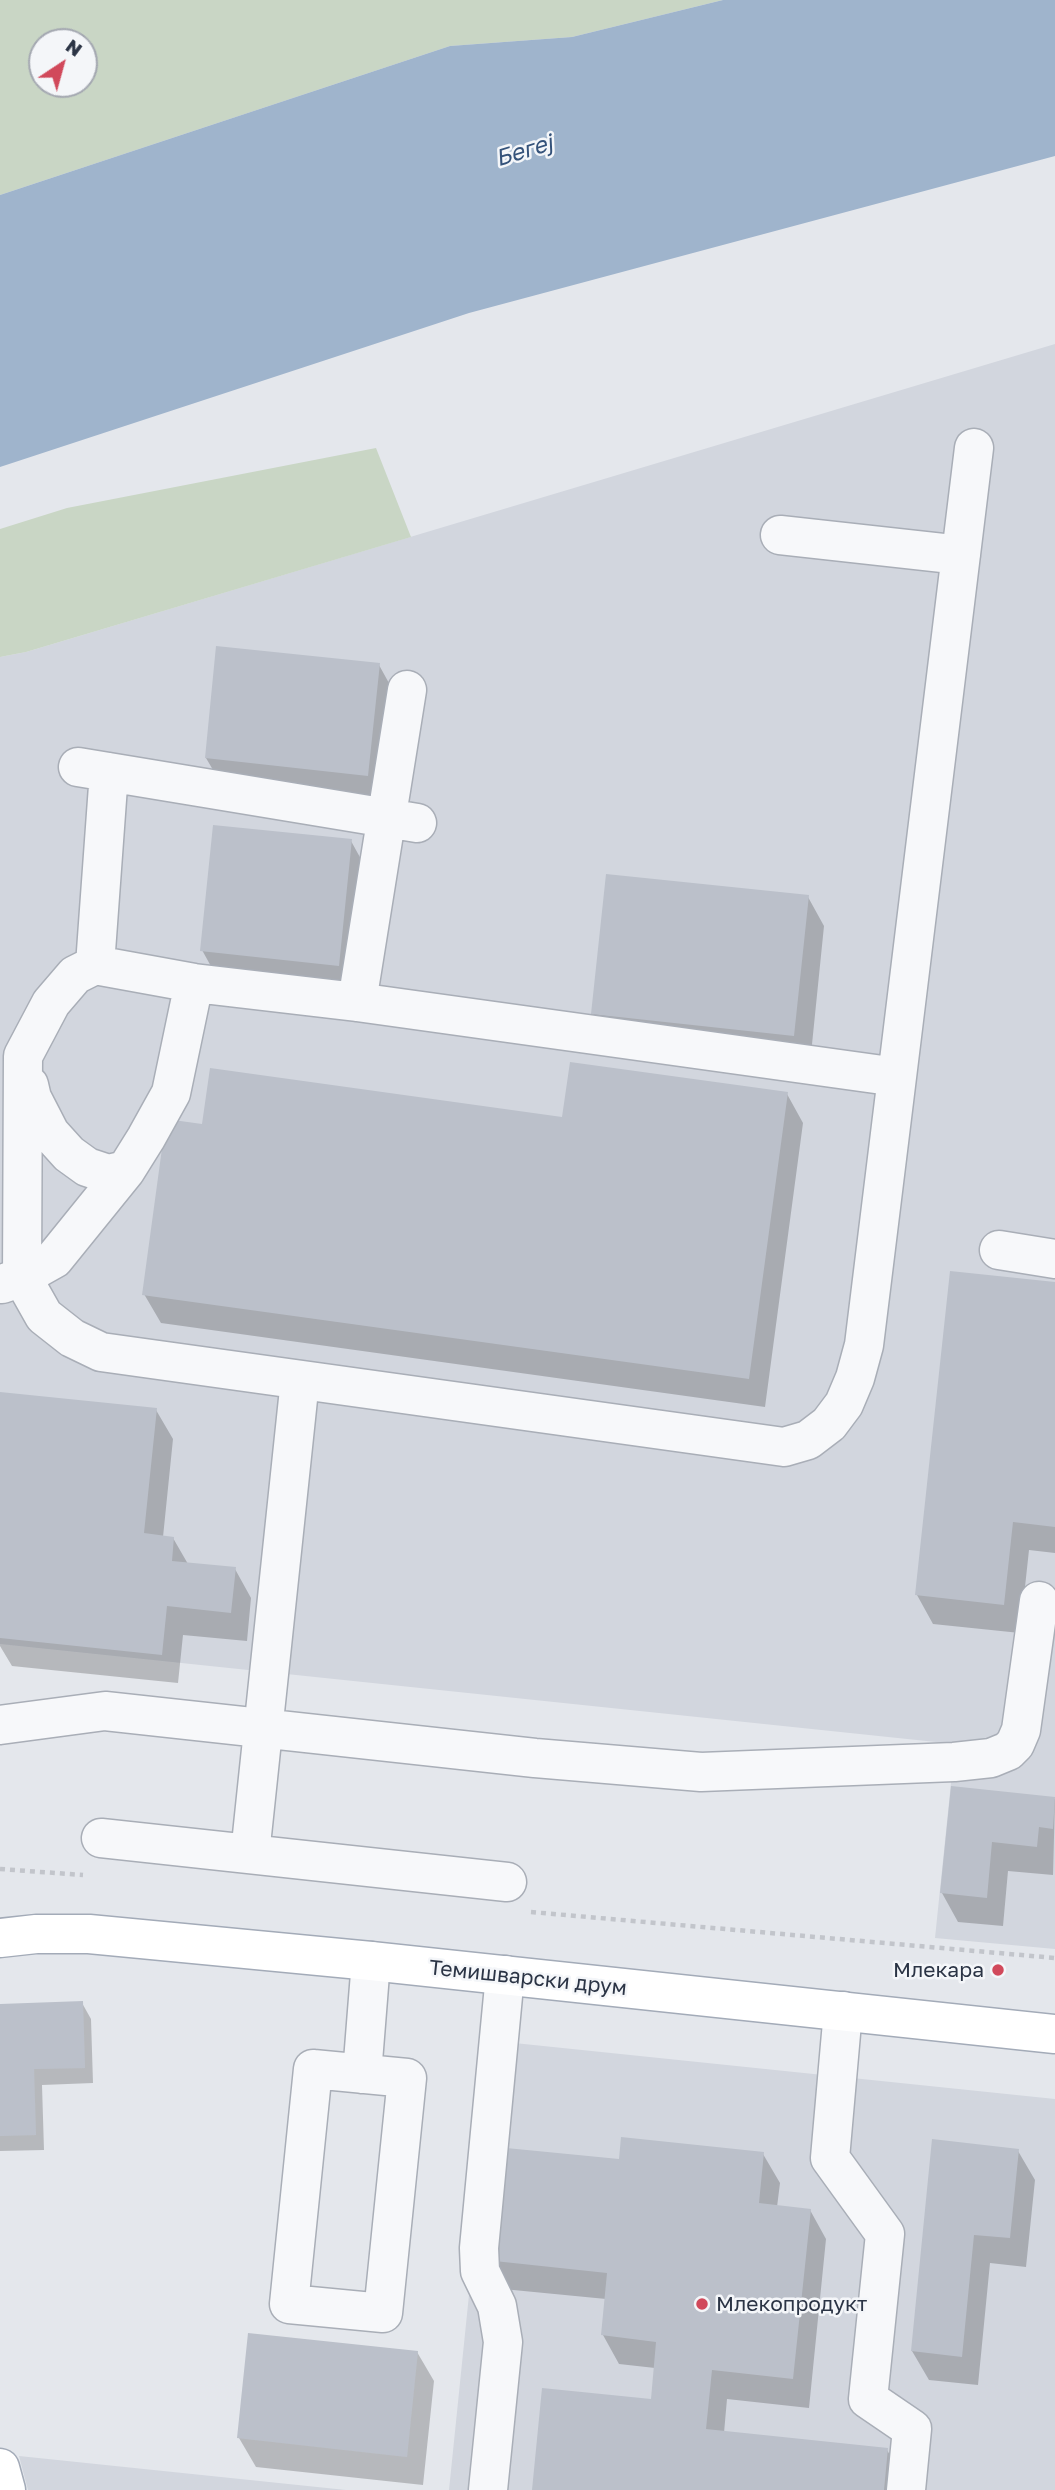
<!DOCTYPE html>
<html>
<head>
<meta charset="utf-8">
<style>
  body { margin:0 }
  #map { position:relative; width:1055px; height:2490px; overflow:hidden; background:#e4e7ec; font-family:"Golos Text",sans-serif }
  canvas { display:block }
  .north { position:absolute; left:28px; top:28px; width:70px; height:70px; box-sizing:border-box; background:#f4f6f9; border:2px solid #a4a8b1; border-radius:50%; rotate:36deg; font-size:19px; font-weight:700; line-height:28px; text-align:center; color:#2b3445 }
  .north::after { content:''; display:block; margin:auto; width:24px; height:32px; background:#d1495b; clip-path:polygon(50% 0,100% 100%,50% 72%,0 100%) }
</style>
</head>
<body>
<div id="map">
<canvas width="1055" height="2490"></canvas>
<div class="north">N</div>
</div>
<script>
const ctx = document.querySelector('canvas').getContext('2d');
ctx.lineJoin = 'round';
function fillPath(path, color) { ctx.fillStyle = color; ctx.fill(path, 'evenodd'); }
const shape = rows => new Path2D(rows.map(r => 'M' + r).join(''));
function strokePath(path, color, width, dash) { ctx.strokeStyle = color; ctx.lineWidth = width; ctx.lineCap = dash ? 'butt' : 'round'; ctx.setLineDash(dash || []); ctx.stroke(path); }
function write(font, color, halo, rows, align = 'center') {
  ctx.font = font + ' "Golos Text",sans-serif'; ctx.lineWidth = 5; ctx.setLineDash([]); ctx.textBaseline = 'middle'; ctx.strokeStyle = halo; ctx.fillStyle = color; for (const [text, x, y, turn = 0] of rows) {
    ctx.save(); ctx.translate(x, y); ctx.rotate((+turn || 0) * Math.PI / 180); ctx.textAlign = isNaN(turn) ? turn : align; if (halo) ctx.strokeText(text, 0, 0); ctx.fillText(text, 0, 0); ctx.restore();
  }
}
fillPath(shape([
  [1055,344,1055,1949,935,1938,955,1744,0,1644,0,657,26,652],
  [495,2041,1055,2099,1055,2490,449,2490],
  [19,2456,346,2490,28,2490]
]), '#d2d6de');
fillPath(shape([
  [0,0,723,0,572,37,450,46,0,195],
  [42,42,84,42,84,84,42,84],
  [376,448,411,537,26,652,0,657,0,529,67,508]
]), '#c9d6c5');
fillPath(shape([
  [723,0,1055,0,1055,156,469,313,0,467,0,195,450,46,572,37]
]), '#9fb4cc');
fillPath(shape([
  [379,665,395,694,384,804,223,787,206,758],
  [351,841,367,870,355,994,218,979,202,950],
  [808,897,824,926,810,1064,610,1043,593,1014],
  [787,1094,803,1123,765,1407,161,1323,144,1294,204,1126,564,1119],
  [1055,1284,1055,1553,1029,1550,1020,1633,933,1624,917,1595],
  [0,1405,156,1410,173,1439,163,1537,173,1538,188,1564,235,1569,251,1598,247,1641,183,1635,178,1683,12,1666,0,1646],
  [953,1788,1055,1799,1053,1875,1008,1871,1003,1926,958,1922,942,1893],
  [82,2003,91,2019,93,2083,42,2085,44,2150,0,2151,0,2005],
  [1018,2151,1035,2180,1026,2267,990,2263,978,2385,929,2380,912,2351],
  [763,2154,780,2183,777,2207,810,2210,826,2239,809,2408,727,2399,724,2433,887,2450,904,2479,903,2490,534,2490,652,2401,655,2368,619,2364,603,2335,606,2299,503,2289,487,2260,620,2161],
  [417,2352,434,2381,423,2485,256,2467,239,2438]
]), '#0003');
fillPath(shape([
  [216,646,380,663,368,776,205,758],
  [213,825,352,839,339,966,200,951],
  [606,874,809,895,794,1036,591,1014],
  [570,1062,788,1092,749,1379,142,1295,166,1119,202,1124,210,1068,562,1117],
  [950,1271,1055,1282,1055,1527,1013,1522,1004,1605,915,1595],
  [0,1392,157,1408,144,1533,174,1537,172,1561,236,1567,231,1613,167,1606,162,1655,0,1638],
  [951,1786,1055,1797,1053,1829,1039,1827,1037,1847,992,1842,987,1898,940,1893],
  [83,2001,85,2068,34,2069,36,2135,0,2136,0,2004],
  [621,2137,764,2152,759,2203,811,2209,793,2379,712,2370,706,2429,888,2448,884,2490,532,2490,542,2388,651,2399,656,2342,601,2335,607,2273,485,2260,496,2147,619,2159],
  [932,2139,1019,2149,1010,2238,974,2235,962,2357,911,2351],
  [248,2333,418,2351,407,2457,237,2438]
]), '#bbc0ca');
const minor = shape([
  [780,535,961,555],
  [78,767,417,823],
  [95,965,109,772],
  [357,1002,407,690],
  [897,1077,357,1002,194,983,95,965,75,975,51,1003,23,1056,22,1277,44,1316,72,1338,101,1352,784,1447,808,1440,829,1424,844,1404,855,1378,864,1345,897,1077,974,448],
  [29,1085,32,1098,50,1133,69,1154,87,1167,108,1174,126,1170],
  [999,1250,1055,1259],
  [2,1284,22,1277,54,1259,126,1170,146,1138,171,1093,194,983],
  [0,1725,105,1711,535,1758,701,1772,954,1762,991,1758,1008,1751,1015,1744,1021,1730,1039,1601],
  [101,1838,507,1882],
  [250,1854,300,1380],
  [843,2011,830,2158,885,2234,868,2399,912,2429,906,2490],
  [313,2069,407,2078,383,2313,289,2304,313,2069],
  [362,2074,371,1961],
  [488,2490,503,2342,497,2306,480,2271,479,2248,505,1975]
]);
const major = shape([
  [0,1938,36,1934,89,1934,371,1961,1055,2034],
  [0,2468,6,2490]
]);
strokePath(minor, '#a9aeb7', 41);
strokePath(major, '#a3abb8', 41);
strokePath(shape([
  [0,1869,83,1875],
  [531,1912,1055,1958]
]), '#c2c5cb', 4.5, [5, 5]);
strokePath(minor, '#f7f8fa', 38);
strokePath(major, '#fff', 38);
for (const [x, y, r, color] of [
  [998,1970,7,"#d1495b"],
  [702,2304,7,"#d1495b"]
]) { const dot = new Path2D(); dot.arc(x, y, r, 0, 2 * Math.PI); ctx.fillStyle = color; ctx.fill(dot); strokePath(dot, '#f4f6f9', 2.5); }
write('21px', '#2b3445', '#f4f6f9', [
  ["Млекара",984,1970],
  ["Млекопродукт",716,2304,"left"]
], 'right');
write('21px', '#2b3445', '#f4f6f9', [
  ["Темишварски друм",528,1978,6]
]);
write('italic 23px', '#34527a', '#f4f6f9', [
  ["Бегеј",524,151,-17]
]);
</script>
</body>
</html>
